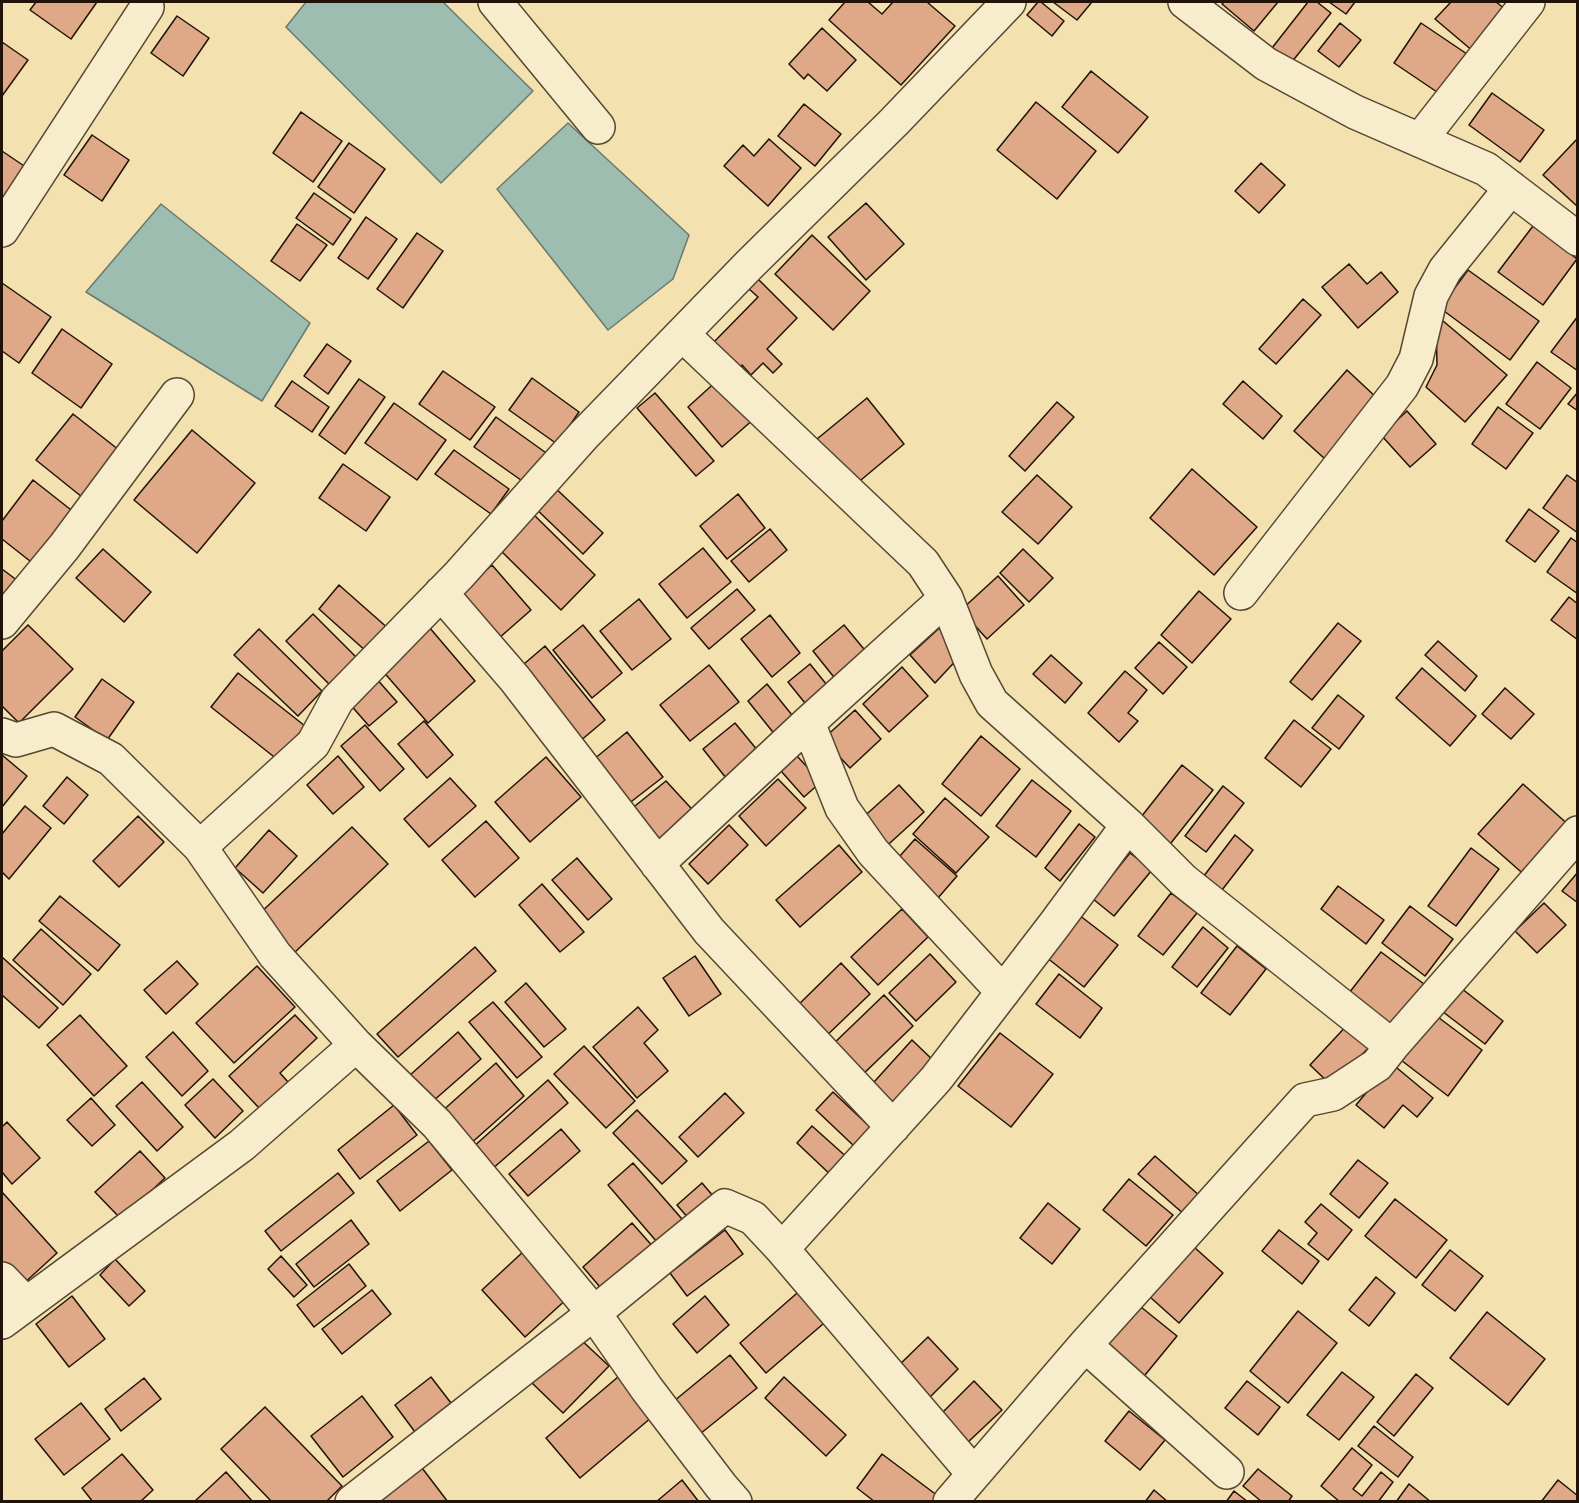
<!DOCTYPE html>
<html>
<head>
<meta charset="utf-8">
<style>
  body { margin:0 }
  #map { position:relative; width:1579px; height:1503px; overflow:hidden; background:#f3e2af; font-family:"EB Garamond",serif }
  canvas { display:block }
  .frame { position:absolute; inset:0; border:3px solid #221309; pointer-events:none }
</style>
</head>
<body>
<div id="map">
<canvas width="1579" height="1503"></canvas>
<div class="frame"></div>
</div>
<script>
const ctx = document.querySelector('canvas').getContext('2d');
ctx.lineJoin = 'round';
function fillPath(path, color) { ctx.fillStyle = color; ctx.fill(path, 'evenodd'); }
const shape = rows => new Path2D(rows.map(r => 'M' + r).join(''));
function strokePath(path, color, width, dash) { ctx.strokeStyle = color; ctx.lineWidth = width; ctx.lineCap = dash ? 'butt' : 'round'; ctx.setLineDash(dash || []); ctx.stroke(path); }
const water = shape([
  [306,2,443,2,533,91,441,183,286,27,306,2],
  [568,123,689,235,673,279,608,330,497,189,568,123],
  [161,204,310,323,262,401,86,292,161,204]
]);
fillPath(water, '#9cbdb0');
strokePath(water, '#6b796d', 1.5);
const building = shape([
  [36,2,97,2,71,39,30,10,36,2],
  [845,2,868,2,882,14,893,2,927,2,955,26,901,85,829,20,845,2],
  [1038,2,1041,2,1064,21,1052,36,1027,15,1038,2],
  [1053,2,1092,2,1077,20,1053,2],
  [1224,2,1278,2,1254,31,1222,4,1224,2],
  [1308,2,1317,2,1331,13,1291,63,1272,48,1308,2],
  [1329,2,1355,2,1346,14,1329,2],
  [1451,2,1496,2,1509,12,1474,52,1435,19,1451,2],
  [177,16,209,38,183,76,151,53,177,16],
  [1340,23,1361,40,1339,67,1318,51,1340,23],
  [1421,23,1467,54,1440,94,1394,63,1421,23],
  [822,28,856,60,827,91,808,74,804,79,789,64,822,28],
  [2,42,28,60,2,96,2,42],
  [1091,71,1148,117,1118,153,1062,107,1091,71],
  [1492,93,1544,130,1520,162,1469,125,1492,93],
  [1036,102,1096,151,1057,199,997,150,1036,102],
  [804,104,841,134,815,166,778,136,804,104],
  [301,112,342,141,313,182,273,153,301,112],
  [92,135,129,160,102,201,64,175,92,135],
  [1578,138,1578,207,1543,175,1578,138],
  [769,139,801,168,768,206,724,166,743,145,754,156,769,139],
  [349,143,385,169,354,213,318,187,349,143],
  [2,151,36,174,2,224,2,151],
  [1261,163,1285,185,1259,213,1235,191,1261,163],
  [314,193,351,219,333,245,296,218,314,193],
  [866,203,904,244,866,280,828,237,866,203],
  [366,217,397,239,368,279,338,258,366,217],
  [297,224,327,245,300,281,271,261,297,224],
  [1533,226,1577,259,1543,305,1498,272,1533,226],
  [417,233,443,251,403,308,377,289,417,233],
  [812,235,870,291,833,330,775,274,812,235],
  [1349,264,1367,284,1381,272,1398,292,1358,328,1322,287,1349,264],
  [1468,270,1539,321,1510,360,1440,308,1468,270],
  [757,278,797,318,767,349,782,364,773,373,763,363,751,375,742,365,732,375,714,342,758,297,748,288,757,278],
  [2,283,51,317,19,363,2,351,2,283],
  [1303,299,1321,315,1276,364,1259,349,1303,299],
  [1436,315,1507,375,1465,422,1426,387,1437,365,1436,315],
  [1578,316,1578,371,1551,352,1578,316],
  [62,329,112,364,81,408,32,373,62,329],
  [327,344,351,361,328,394,304,376,327,344],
  [1537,362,1571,388,1540,429,1506,404,1537,362],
  [1347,370,1378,399,1325,459,1294,431,1347,370],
  [443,371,495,407,470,440,419,404,443,371],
  [532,378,579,412,557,444,509,410,532,378],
  [720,378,755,418,722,447,688,407,720,378],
  [359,379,385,397,345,454,319,435,359,379],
  [292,381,329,407,312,432,275,406,292,381],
  [1243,381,1282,416,1263,439,1223,404,1243,381],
  [1578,392,1578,411,1568,404,1578,392],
  [655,393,714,461,696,476,637,408,655,393],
  [867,398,904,444,855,485,817,439,867,398],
  [1057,402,1074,417,1025,471,1009,456,1057,402],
  [394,403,446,440,417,480,365,443,394,403],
  [1498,407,1533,433,1506,469,1472,444,1498,407],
  [1407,411,1436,444,1410,467,1381,435,1407,411],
  [73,414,119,450,82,497,36,460,73,414],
  [496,417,549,455,528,485,474,447,496,417],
  [192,430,255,483,197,553,134,500,192,430],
  [454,450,509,489,491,514,435,474,454,450],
  [343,464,390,497,366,531,319,498,343,464],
  [1192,469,1257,527,1214,575,1150,518,1192,469],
  [1037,475,1072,507,1038,544,1002,512,1037,475],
  [1567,475,1578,483,1578,533,1543,508,1567,475],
  [33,480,75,513,35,565,2,539,2,521,33,480],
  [551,484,603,533,583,554,531,504,551,484],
  [738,494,765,528,727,559,700,526,738,494],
  [1529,509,1559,531,1535,562,1506,541,1529,509],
  [530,511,595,575,561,610,496,546,530,511],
  [770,529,787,550,749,582,731,561,770,529],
  [1571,538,1578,543,1578,594,1547,572,1571,538],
  [703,548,731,582,687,618,659,584,703,548],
  [103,549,151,592,124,622,76,578,103,549],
  [1023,549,1053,578,1029,602,1000,573,1023,549],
  [492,565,531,610,490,646,451,601,492,565],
  [2,569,18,581,2,606,2,569],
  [998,576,1024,605,987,639,961,610,998,576],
  [339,585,390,630,368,653,319,609,339,585],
  [737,589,755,610,709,649,691,628,737,589],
  [1199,591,1231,619,1192,663,1161,635,1199,591],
  [1569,597,1578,604,1578,640,1551,620,1569,597],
  [639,599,671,639,632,670,600,631,639,599],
  [313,614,356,657,330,685,286,641,313,614],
  [770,615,800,653,772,677,741,639,770,615],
  [948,620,963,653,935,683,910,655,948,620],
  [1338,623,1361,641,1312,700,1290,682,1338,623],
  [28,625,73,669,19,723,2,706,2,651,28,625],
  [583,625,622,673,592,698,553,650,583,625],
  [844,625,873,660,841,686,813,651,844,625],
  [429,627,475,681,428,723,381,669,429,627],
  [259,629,322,691,298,716,234,655,259,629],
  [1438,641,1477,676,1465,691,1425,655,1438,641],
  [1159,642,1187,667,1163,694,1135,668,1159,642],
  [545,646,605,720,579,742,538,701,547,693,524,664,545,646],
  [1051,655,1082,683,1065,703,1033,674,1051,655],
  [810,664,835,695,813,713,788,682,810,664],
  [709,665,739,702,690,741,660,705,709,665],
  [902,667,928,696,889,732,863,704,902,667],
  [1422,668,1476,716,1450,746,1396,698,1422,668],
  [1125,671,1147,690,1128,713,1138,721,1119,742,1088,713,1125,671],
  [238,673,305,726,278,760,211,707,238,673],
  [375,677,397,702,369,726,348,702,375,677],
  [102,679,134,702,107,740,75,717,102,679],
  [767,684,800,725,780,741,748,701,767,684],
  [1505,688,1534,714,1511,739,1482,714,1505,688],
  [1338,695,1364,716,1339,749,1312,728,1338,695],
  [855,710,881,739,850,768,823,739,855,710],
  [1294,720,1331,749,1301,787,1265,758,1294,720],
  [424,721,453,755,427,778,398,744,424,721],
  [735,723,763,757,730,783,703,749,735,723],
  [365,725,404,769,380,791,341,746,365,725],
  [627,732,663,777,623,808,588,764,627,732],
  [981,736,1020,769,981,816,942,784,981,736],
  [2,755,27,776,2,807,2,755],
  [338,756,364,787,333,814,307,785,338,756],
  [797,756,821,782,804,797,781,771,797,756],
  [546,757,581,797,530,842,495,802,546,757],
  [1182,765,1213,790,1163,853,1134,826,1182,765],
  [67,777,88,795,64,824,43,806,67,777],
  [450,778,476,806,429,847,404,819,450,778],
  [778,779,806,808,766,846,739,816,778,779],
  [1032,780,1071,811,1036,857,996,826,1032,780],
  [666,781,701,819,661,854,625,814,666,781],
  [1523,784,1572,828,1528,878,1478,834,1523,784],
  [899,785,924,812,880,852,859,821,899,785],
  [1223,786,1244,803,1206,852,1185,836,1223,786],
  [945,798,989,837,956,873,913,834,945,798],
  [25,806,51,828,9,879,2,872,2,834,25,806],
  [138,816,164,842,119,887,93,861,138,816],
  [486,821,519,858,475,897,442,860,486,821],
  [1079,824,1095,837,1060,881,1045,868,1079,824],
  [729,825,748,845,708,884,689,864,729,825],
  [352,827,388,864,294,953,258,915,352,827],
  [269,830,297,856,263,893,235,868,269,830],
  [1235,835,1253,850,1215,899,1197,885,1235,835],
  [915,839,957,876,931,906,891,866,915,839],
  [839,845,862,872,800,927,776,900,839,845],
  [1471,848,1499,869,1456,926,1428,906,1471,848],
  [1130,853,1152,870,1114,916,1093,899,1130,853],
  [577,858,612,899,588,920,552,880,577,858],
  [1578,872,1578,903,1562,891,1578,872],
  [542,884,584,932,560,952,519,905,542,884],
  [1338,886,1384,920,1366,944,1321,909,1338,886],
  [1171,893,1197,913,1163,955,1138,936,1171,893],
  [60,896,120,945,98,971,39,921,60,896],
  [1544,903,1566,925,1537,953,1515,931,1544,903],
  [1410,906,1453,939,1425,976,1382,943,1410,906],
  [902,909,928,937,878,985,851,957,902,909],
  [1079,915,1118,945,1084,987,1046,957,1079,915],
  [1203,927,1228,948,1197,987,1172,967,1203,927],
  [41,929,91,974,63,1005,13,960,41,929],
  [1237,946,1266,969,1230,1015,1201,993,1237,946],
  [475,947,496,971,398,1057,377,1034,475,947],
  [1381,952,1424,984,1386,1035,1342,1002,1381,952],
  [930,954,956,982,916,1021,889,993,930,954],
  [695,956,721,994,689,1016,663,978,695,956],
  [2,957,58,1008,39,1028,2,995,2,957],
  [177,961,198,984,166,1014,144,990,177,961],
  [841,963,870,994,821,1041,792,1011,841,963],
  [257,966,295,1007,234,1063,196,1023,257,966],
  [1059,974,1102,1008,1080,1038,1036,1004,1059,974],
  [1452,981,1503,1021,1485,1044,1434,1005,1452,981],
  [526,983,566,1029,544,1047,505,1002,526,983],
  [884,995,913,1026,857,1080,828,1049,884,995],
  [493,1002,542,1057,517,1078,469,1022,493,1002],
  [638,1007,658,1030,644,1043,668,1071,637,1098,593,1047,638,1007],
  [1427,1009,1482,1050,1448,1096,1393,1054,1427,1009],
  [80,1015,127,1066,94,1096,47,1045,80,1015],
  [295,1015,317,1038,280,1073,288,1082,260,1109,229,1076,295,1015],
  [1350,1022,1373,1043,1332,1086,1310,1065,1350,1022],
  [173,1032,208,1071,182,1096,146,1057,173,1032],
  [458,1032,481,1059,432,1102,409,1076,458,1032],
  [1000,1033,1053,1074,1011,1127,958,1086,1000,1033],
  [912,1040,937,1064,891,1115,865,1092,912,1040],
  [584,1046,635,1101,606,1128,554,1074,584,1046],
  [496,1063,524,1096,468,1146,440,1113,496,1063],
  [1391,1063,1433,1098,1417,1117,1403,1105,1384,1128,1356,1105,1391,1063],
  [213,1079,243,1111,215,1138,185,1105,213,1079],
  [548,1080,568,1103,491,1170,472,1148,548,1080],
  [142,1082,183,1127,157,1151,116,1106,142,1082],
  [833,1092,871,1128,854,1146,816,1110,833,1092],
  [725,1093,744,1113,698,1157,679,1137,725,1093],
  [91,1098,115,1125,92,1146,67,1120,91,1098],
  [394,1105,417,1135,360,1179,338,1150,394,1105],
  [637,1110,687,1161,662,1184,613,1133,637,1110],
  [7,1122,40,1158,12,1184,2,1172,2,1127,7,1122],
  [812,1126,850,1160,834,1178,797,1143,812,1126],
  [561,1129,580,1151,528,1196,509,1174,561,1129],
  [429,1141,452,1170,400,1211,377,1181,429,1141],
  [140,1151,165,1178,121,1219,95,1192,140,1151],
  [1155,1156,1201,1197,1185,1215,1138,1174,1155,1156],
  [1358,1160,1388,1183,1359,1218,1330,1194,1358,1160],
  [633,1163,682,1219,657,1242,608,1185,633,1163],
  [338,1173,354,1193,281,1251,265,1231,338,1173],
  [1129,1179,1173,1215,1146,1246,1103,1210,1129,1179],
  [702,1183,714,1197,689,1219,677,1205,702,1183],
  [2,1192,57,1253,21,1286,2,1265,2,1192],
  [1395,1199,1447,1240,1416,1278,1365,1236,1395,1199],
  [1048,1203,1080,1229,1052,1264,1020,1238,1048,1203],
  [1321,1204,1352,1230,1328,1260,1308,1244,1317,1233,1305,1222,1321,1204],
  [351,1220,369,1244,314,1287,296,1264,351,1220],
  [632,1223,655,1249,605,1293,583,1267,632,1223],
  [725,1230,743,1254,687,1296,670,1273,725,1230],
  [1279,1230,1319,1261,1302,1284,1262,1251,1279,1230],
  [1194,1247,1223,1273,1179,1323,1150,1297,1194,1247],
  [525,1250,569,1297,525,1337,482,1290,525,1250],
  [1450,1250,1483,1276,1455,1311,1422,1285,1450,1250],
  [281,1256,307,1285,294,1297,268,1269,281,1256],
  [115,1259,145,1291,129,1306,100,1275,115,1259],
  [349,1264,366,1286,314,1327,297,1305,349,1264],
  [1376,1277,1395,1293,1369,1326,1349,1310,1376,1277],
  [804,1287,830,1318,766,1373,740,1343,804,1287],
  [372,1290,391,1314,342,1354,322,1329,372,1290],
  [72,1296,105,1339,69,1367,36,1324,72,1296],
  [705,1296,729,1325,697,1353,673,1324,705,1296],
  [1136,1303,1177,1336,1136,1386,1094,1352,1136,1303],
  [1298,1311,1337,1343,1288,1403,1250,1371,1298,1311],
  [1487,1312,1545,1359,1508,1405,1450,1358,1487,1312],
  [578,1337,609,1366,563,1413,532,1383,578,1337],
  [928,1337,958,1369,927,1400,896,1368,928,1337],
  [730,1355,757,1388,700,1434,674,1401,730,1355],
  [1342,1372,1374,1397,1339,1440,1307,1415,1342,1372],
  [1416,1374,1433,1388,1394,1436,1377,1422,1416,1374],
  [431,1377,451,1403,415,1432,395,1405,431,1377],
  [618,1377,652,1417,580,1478,546,1438,618,1377],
  [784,1377,846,1435,826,1456,765,1398,784,1377],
  [144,1378,161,1399,121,1431,105,1409,144,1378],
  [974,1381,1002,1410,966,1444,939,1416,974,1381],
  [1247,1381,1280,1407,1258,1435,1225,1408,1247,1381],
  [362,1396,393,1437,343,1477,311,1436,362,1396],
  [81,1403,110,1439,64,1475,35,1439,81,1403],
  [265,1407,342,1486,326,1502,272,1502,221,1449,265,1407],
  [1129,1411,1165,1440,1140,1470,1105,1441,1129,1411],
  [1374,1426,1413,1457,1398,1477,1358,1446,1374,1426],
  [1352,1448,1372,1465,1353,1489,1362,1496,1381,1472,1393,1482,1378,1502,1340,1502,1321,1486,1352,1448],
  [122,1454,153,1490,140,1502,93,1502,82,1488,122,1454],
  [882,1454,938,1496,934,1502,875,1502,857,1488,882,1454],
  [419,1464,448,1502,376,1502,419,1464],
  [1258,1469,1292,1496,1288,1502,1262,1502,1243,1486,1258,1469],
  [226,1472,253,1502,194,1502,226,1472],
  [682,1480,699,1502,656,1502,682,1480],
  [1558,1480,1578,1496,1578,1502,1541,1502,1558,1480],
  [1409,1484,1431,1502,1396,1502,1409,1484],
  [1154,1490,1168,1502,1145,1502,1154,1490],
  [1234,1491,1248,1502,1226,1502,1234,1491]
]);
fillPath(building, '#dfa887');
strokePath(building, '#221309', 1.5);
const minor = shape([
  [495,2,598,127],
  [1420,140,1528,2],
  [2,230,147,7],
  [682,334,923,563,946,598,976,674,992,703,1128,825,1183,880,1392,1046],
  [441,593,515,679,709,931,893,1127],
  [1241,593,1402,386,1416,359,1431,296,1445,270,1511,188],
  [2,622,64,547,177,395],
  [808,723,842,808,873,852,1003,992],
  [2,735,16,740,54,729,111,759,200,847,275,955,356,1045,437,1124,594,1313,647,1389,721,1486,735,1502],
  [200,847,313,744,337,700,459,575,584,435,749,265,894,122,1009,2],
  [657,864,808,723,946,598],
  [782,1249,936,1079,1055,924,1128,825],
  [2,1279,26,1304],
  [2,1322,242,1145,356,1045],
  [1085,1345,1227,1472],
  [352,1502,594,1313,725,1206,753,1218,782,1249,973,1473],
  [950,1502,1085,1345,1305,1100,1333,1094,1377,1065,1392,1046,1578,833]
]);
const tertiary = shape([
  [1185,2,1266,64,1355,112,1486,169,1578,239]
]);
strokePath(minor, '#564732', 36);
strokePath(tertiary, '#564732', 36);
strokePath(minor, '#f7eccb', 33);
strokePath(tertiary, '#f7eccb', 33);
</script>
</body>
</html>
